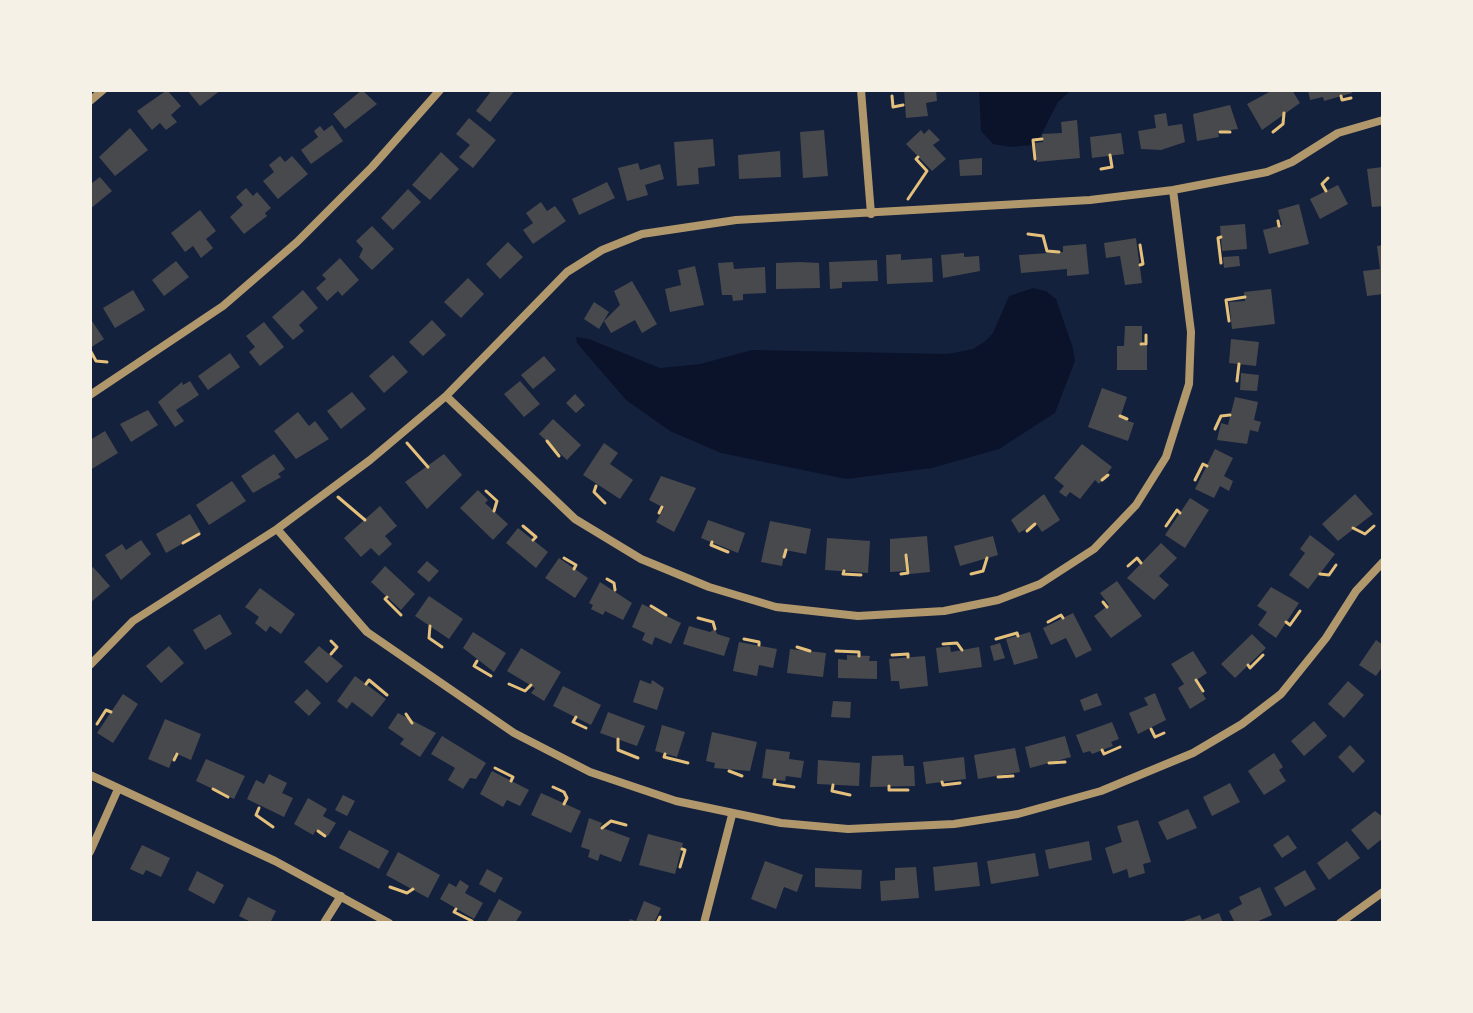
<!DOCTYPE html>
<html>
<head>
<meta charset="utf-8">
<style>
  body { margin:0 }
  #map { position:relative; width:1473px; height:1013px; overflow:hidden; background:#14213d; font-family:Karla,sans-serif }
  canvas { display:block }
  .frame { position:absolute; inset:0; border:92px solid #f6f1e7; pointer-events:none }
</style>
</head>
<body>
<div id="map">
<canvas width="1473" height="1013"></canvas>
<div class="frame"></div>
</div>
<script>
const ctx = document.querySelector('canvas').getContext('2d');
ctx.lineJoin = 'round';
function fillPath(path, color) { ctx.fillStyle = color; ctx.fill(path, 'evenodd'); }
const shape = rows => new Path2D(rows.map(r => 'M' + r).join(''));
function strokePath(path, color, width, dash) { ctx.strokeStyle = color; ctx.lineWidth = width; ctx.lineCap = dash ? 'butt' : 'round'; ctx.setLineDash(dash || []); ctx.stroke(path); }
fillPath(shape([
  [979,90,1071,90,1058,102,1040,137,1031,145,1011,147,993,144,981,131],
  [1033,288,1046,291,1056,299,1073,348,1075,361,1055,413,999,449,932,468,846,479,721,453,670,431,626,400,577,343,576,337,589,339,660,368,700,364,752,350,948,354,973,349,984,342,993,333,1009,296]
]), '#0b132b');
fillPath(shape([
  [167,90,181,106,171,115,177,122,166,130,160,123,152,130,137,111],
  [187,90,221,90,200,106],
  [362,90,377,104,345,129,333,114],
  [492,90,515,90,490,122,476,111],
  [904,90,936,90,937,101,926,103,928,116,906,118],
  [1273,90,1292,90,1300,103,1262,130,1247,104],
  [1308,90,1351,90,1352,93,1324,101,1323,97,1310,100],
  [1230,105,1238,129,1218,132,1219,137,1197,141,1193,114],
  [1166,113,1168,126,1182,124,1185,142,1161,150,1141,149,1138,131,1156,128,1154,115],
  [469,118,496,140,473,168,459,157,470,145,456,134],
  [1077,120,1080,158,1037,162,1035,143,1043,142,1042,134,1062,133,1061,122],
  [332,125,343,141,311,164,301,150,318,137,314,131,320,126,324,131],
  [130,128,148,150,115,176,99,157],
  [929,129,940,140,933,145,946,159,932,171,906,144,921,130,924,134],
  [824,130,828,176,803,178,800,132],
  [1121,133,1124,154,1092,158,1090,137],
  [713,139,715,166,698,168,699,184,677,186,674,142],
  [780,151,781,177,739,179,738,155],
  [441,152,459,169,430,200,412,185],
  [280,156,285,162,292,156,308,174,278,199,263,181,274,172,269,165],
  [982,158,982,175,960,176,959,160],
  [638,163,640,170,660,164,664,179,645,185,648,195,627,201,618,168],
  [1383,167,1383,206,1372,207,1367,169],
  [100,177,112,191,90,209,90,180,92,183],
  [607,182,615,198,579,215,572,199],
  [1338,185,1348,204,1320,219,1310,199],
  [246,188,253,196,257,192,271,208,265,213,267,216,244,234,230,217,243,205,236,197],
  [408,189,421,202,393,230,381,218],
  [541,202,547,211,555,206,566,221,533,244,523,230,533,223,526,213],
  [1299,204,1309,244,1269,254,1263,230,1282,225,1278,210],
  [200,210,216,231,206,239,213,248,201,258,193,246,185,252,171,233],
  [1245,224,1247,249,1222,251,1220,226],
  [372,226,394,249,372,270,359,257,363,249,356,241],
  [1136,238,1142,283,1125,285,1120,256,1106,258,1104,243],
  [508,242,523,257,500,279,486,264],
  [1086,244,1089,274,1067,276,1067,269,1021,273,1019,255,1063,252,1063,246],
  [1383,245,1383,294,1367,296,1363,271,1380,269,1377,246],
  [964,253,964,257,979,256,980,271,943,278,941,255],
  [901,254,901,260,932,258,933,282,887,284,886,255],
  [1239,256,1240,266,1224,268,1223,257],
  [340,258,359,280,342,296,338,291,327,301,316,288,326,279,322,275],
  [877,260,878,281,842,282,842,288,830,289,829,262],
  [176,261,189,277,164,296,152,280],
  [733,262,734,269,765,267,766,293,743,294,743,300,733,301,732,295,722,295,718,263],
  [800,262,819,263,820,288,776,289,776,263],
  [695,266,704,305,670,312,665,289,681,285,678,270],
  [468,278,484,294,461,318,444,302],
  [632,281,657,324,642,333,635,320,611,333,604,321,620,305,614,291],
  [1271,289,1275,324,1232,329,1229,302,1245,301,1244,292],
  [133,290,145,310,115,328,103,308],
  [303,290,318,308,299,325,304,331,293,340,272,317],
  [594,302,609,312,599,329,584,319],
  [90,318,104,339,90,348],
  [432,320,446,335,423,356,409,342],
  [264,322,284,347,260,366,249,352,255,347,246,336],
  [1125,326,1142,326,1142,346,1147,346,1147,370,1117,370,1117,346,1124,346],
  [1231,339,1259,342,1256,366,1229,363],
  [230,353,240,367,208,390,198,376],
  [393,355,408,372,384,393,369,376],
  [544,356,556,370,533,389,521,375],
  [1241,373,1259,375,1257,391,1240,390],
  [190,381,199,395,176,410,184,421,175,427,158,402,182,382,183,385],
  [520,381,540,404,524,417,504,394],
  [1102,388,1127,397,1120,418,1134,423,1128,441,1088,427],
  [352,392,366,409,341,429,327,411],
  [575,394,585,405,576,413,566,403],
  [1235,397,1258,402,1254,420,1261,422,1258,432,1250,430,1247,444,1217,440,1221,423,1228,425],
  [148,410,158,425,131,442,120,424],
  [298,412,309,426,315,421,329,439,296,459,274,431],
  [553,419,581,445,567,460,539,434],
  [105,431,118,453,90,470,90,440],
  [604,443,618,453,610,464,633,480,620,499,583,475],
  [1082,444,1112,467,1099,484,1095,480,1080,499,1070,492,1066,497,1059,492,1064,486,1054,478],
  [1215,449,1233,458,1224,476,1233,481,1229,491,1220,486,1214,498,1195,489],
  [274,454,285,469,278,474,281,477,253,493,241,476],
  [444,454,462,475,427,509,405,482],
  [661,476,696,488,674,532,656,522,664,508,649,500],
  [232,481,246,501,209,525,196,505],
  [478,490,488,500,485,503,508,524,493,540,460,508],
  [1044,494,1060,520,1042,532,1036,523,1019,533,1011,520],
  [1355,494,1373,514,1338,541,1322,524],
  [1190,498,1209,510,1185,548,1165,535],
  [380,506,397,526,385,536,392,544,379,556,371,548,361,557,344,538],
  [190,514,201,533,166,553,156,534],
  [708,520,745,533,738,553,701,538],
  [770,521,811,529,806,554,785,550,782,566,761,562],
  [518,528,548,552,536,568,506,543],
  [1310,535,1335,554,1308,589,1289,575,1305,553,1300,549],
  [927,536,930,572,910,574,908,555,905,555,906,571,890,572,890,539],
  [993,536,998,555,960,566,954,546],
  [827,538,870,541,868,573,825,570],
  [141,540,151,554,121,580,105,555,122,544,126,550],
  [1161,543,1177,558,1159,576,1169,585,1154,600,1127,578],
  [559,558,588,578,575,598,545,578],
  [427,561,439,571,429,582,417,572],
  [385,566,415,594,401,610,371,582],
  [93,567,110,586,90,603,90,570],
  [1117,581,1142,616,1111,638,1094,616,1109,605,1100,593],
  [600,582,632,603,623,620,605,611,603,615,591,609,593,605,589,603],
  [1271,587,1299,603,1276,638,1258,625,1267,612,1257,606],
  [260,588,295,614,281,634,270,626,266,632,255,623,259,617,245,607],
  [429,596,463,619,449,639,415,616],
  [642,604,681,623,671,644,655,637,652,645,642,640,645,633,632,627],
  [1073,613,1092,650,1076,658,1066,638,1051,645,1043,628],
  [220,614,232,634,205,650,193,630],
  [689,626,710,632,715,629,717,634,730,638,724,656,683,644],
  [473,632,506,653,494,672,463,648],
  [1030,632,1038,658,1014,665,1006,639],
  [1252,634,1266,648,1235,678,1221,664],
  [1376,640,1383,645,1383,666,1376,676,1359,665],
  [739,642,777,649,773,668,759,665,757,676,733,671],
  [1000,643,1005,658,994,661,990,646],
  [169,646,184,663,161,683,146,666],
  [319,646,343,666,327,683,304,662],
  [950,646,951,652,979,647,982,667,939,673,936,648],
  [521,648,561,672,544,701,531,693,535,688,507,671],
  [790,649,826,653,823,677,787,673],
  [1193,651,1207,673,1195,681,1206,699,1190,709,1178,688,1184,684,1171,664],
  [847,655,870,656,869,661,877,661,877,679,838,678,838,659,847,660],
  [925,656,928,686,900,689,899,681,891,681,889,659],
  [355,676,386,699,372,717,352,702,347,709,337,701],
  [640,680,651,684,652,680,664,688,657,710,633,702],
  [1348,681,1364,695,1344,718,1328,704],
  [563,686,601,705,591,725,553,706],
  [307,689,321,703,309,716,294,702],
  [1097,693,1102,705,1084,711,1080,700],
  [1155,693,1166,720,1138,734,1129,713,1148,705,1144,698],
  [123,694,138,704,113,743,97,733],
  [833,701,851,702,850,718,831,717],
  [608,712,645,726,637,746,600,733],
  [398,713,436,733,420,757,400,744,404,739,388,728],
  [165,719,201,734,191,760,175,753,169,768,148,759],
  [1314,721,1327,736,1304,756,1291,741],
  [1112,722,1119,739,1111,742,1113,746,1092,754,1090,751,1083,753,1076,735],
  [662,725,685,732,677,757,655,751],
  [712,732,757,742,750,771,714,768,715,763,706,761],
  [442,736,486,763,476,779,470,778,463,789,448,780,455,768,431,754],
  [1065,736,1071,757,1030,768,1025,747],
  [1350,745,1365,761,1353,773,1338,757],
  [1015,748,1020,772,978,779,974,755],
  [766,749,790,752,789,759,804,761,801,778,786,776,785,781,762,778],
  [1274,753,1283,767,1279,770,1286,781,1264,795,1248,771],
  [903,755,904,766,914,766,915,786,870,787,872,756],
  [964,757,966,779,926,784,923,762],
  [206,759,245,776,234,799,196,781],
  [818,760,860,763,859,786,817,784],
  [492,771,529,790,520,806,507,800,503,807,480,794],
  [269,774,287,783,282,793,293,798,284,817,247,799,256,780,264,784],
  [1230,783,1240,802,1212,816,1203,797],
  [541,793,581,811,571,833,531,815],
  [343,795,355,801,347,816,335,810],
  [308,798,327,809,323,816,336,823,328,836,316,830,313,835,294,824],
  [1188,809,1197,828,1167,840,1158,822],
  [1375,811,1383,817,1383,838,1368,850,1351,830],
  [589,818,602,823,600,827,630,838,621,862,600,854,598,861,588,857,590,850,581,847],
  [1138,820,1151,862,1143,864,1145,873,1129,878,1127,869,1113,874,1105,848,1122,842,1117,826],
  [349,830,389,851,379,869,339,848],
  [648,834,683,843,675,874,639,865],
  [1288,835,1297,848,1282,858,1273,845],
  [1089,841,1092,860,1049,869,1045,850],
  [1347,841,1360,858,1329,880,1317,863],
  [142,845,170,858,161,877,146,870,143,875,130,869],
  [398,852,440,875,428,898,386,875],
  [1035,853,1039,876,991,884,987,861],
  [765,861,803,875,797,892,784,887,776,909,751,899],
  [977,862,980,886,935,891,933,867],
  [916,867,919,898,881,901,880,881,895,880,895,868],
  [815,868,862,870,861,889,815,887],
  [487,869,503,878,495,893,479,884],
  [1305,870,1316,889,1285,907,1274,888],
  [197,871,224,885,214,904,188,890],
  [460,880,469,886,465,893,483,903,474,919,440,899,449,883,456,887],
  [1260,887,1272,915,1254,923,1235,923,1229,911,1242,904,1239,897],
  [248,897,276,911,270,923,253,923,239,916],
  [499,899,522,912,515,923,486,923],
  [644,901,661,908,654,923,628,923,630,919,636,921],
  [1219,913,1223,923,1178,923,1200,915,1202,920]
]), '#48494c');
strokePath(shape([
  [892,96,893,107,903,105],
  [1341,96,1342,100,1351,98],
  [1220,132,1230,132],
  [1273,132,1283,124,1284,113],
  [1035,159,1033,140,1042,139],
  [1101,169,1112,167,1110,155],
  [1326,191,1322,184,1328,178],
  [908,199,927,171,916,159,918,157],
  [1278,221,1279,226],
  [1028,234,1043,236,1047,251,1059,252],
  [1221,263,1218,238,1221,237],
  [1140,265,1143,264,1140,245],
  [1229,321,1226,300,1245,297],
  [1141,344,1146,344,1146,335],
  [90,350,96,361,107,362],
  [1237,381,1239,364],
  [1120,416,1127,419],
  [1215,429,1221,416,1230,415],
  [547,441,559,456],
  [407,443,428,467],
  [1102,480,1108,475],
  [1195,480,1203,464,1207,466],
  [596,486,594,492,605,503],
  [486,491,497,501,494,511],
  [338,497,365,520],
  [659,513,662,507],
  [523,526,536,537,533,540],
  [1166,526,1177,510,1180,513],
  [1353,528,1365,534,1374,526],
  [1027,531,1035,524],
  [712,542,711,545,728,552],
  [183,543,199,534],
  [784,557,786,550],
  [564,558,576,565,574,569],
  [1128,566,1137,558,1141,563],
  [844,571,843,574,861,575],
  [901,574,908,573,906,555],
  [971,574,983,571,987,558],
  [1320,574,1329,575,1336,565],
  [607,579,614,583,615,590],
  [387,597,385,599,401,615],
  [1103,602,1107,607],
  [651,606,666,615],
  [698,618,713,622,715,629],
  [1048,622,1061,615,1063,618],
  [1286,622,1290,625,1300,611],
  [430,626,429,638,442,647],
  [744,639,759,642,759,645],
  [996,639,1017,633,1018,636],
  [331,641,337,647,331,654],
  [943,644,957,643,962,650],
  [797,647,810,651],
  [836,651,859,652,859,656],
  [892,655,908,654,908,657],
  [477,661,474,666,491,676],
  [1248,665,1250,668,1263,655],
  [1196,680,1203,691],
  [366,684,369,680,387,695],
  [509,684,525,691,531,685],
  [406,714,412,723],
  [576,717,573,722,586,728],
  [97,724,106,710,111,712],
  [1151,729,1155,737,1164,733],
  [618,739,618,750,638,758],
  [1102,750,1104,754,1120,747],
  [665,754,664,757,688,763],
  [174,760,177,754],
  [1049,763,1065,762],
  [495,768,513,777,511,781],
  [729,771,742,776],
  [998,777,1013,776],
  [775,780,774,784,794,787],
  [942,782,943,785,960,783],
  [833,785,832,791,850,795],
  [889,786,889,790,908,790],
  [553,787,564,792,567,798,564,804],
  [213,789,228,797],
  [259,808,256,815,273,827],
  [602,828,611,821,626,825],
  [318,831,325,836],
  [680,867,685,850,682,849],
  [390,887,407,893,413,889],
  [456,909,454,912,472,921],
  [657,923,660,917]
]), '#e5c07b', 3);
strokePath(shape([
  [861,90,871,214],
  [90,101,103,90],
  [90,395,223,306,297,242,372,167,440,90],
  [446,396,575,519,641,559,709,587,776,607,858,616,944,611,998,600,1040,584,1094,549,1136,505,1166,457,1189,384,1191,332,1173,190],
  [277,529,367,632,514,733,590,772,676,801,781,823,848,829,954,824,1018,814,1101,791,1193,753,1242,724,1281,694,1326,638,1356,591,1383,562],
  [90,665,133,621,277,529,370,460,446,396,567,272,602,250,642,234,736,220,1090,200,1173,190,1267,172,1292,162,1338,133,1383,120],
  [90,775,275,861,389,923],
  [90,852,118,789],
  [324,923,341,896],
  [704,923,732,815],
  [1340,923,1383,892]
]), '#b1986c', 8);
</script>
</body>
</html>
